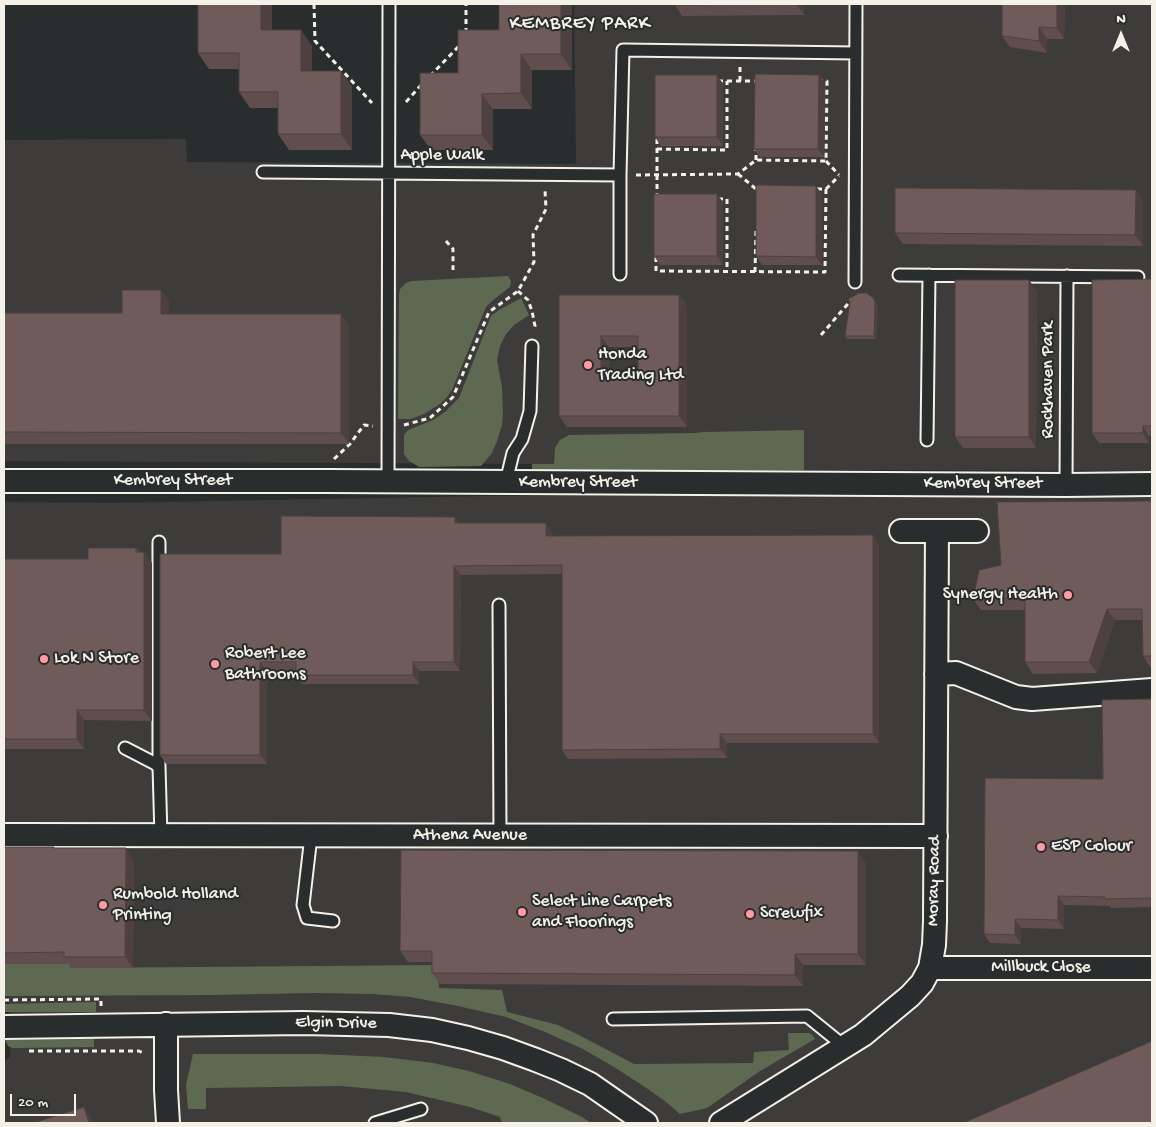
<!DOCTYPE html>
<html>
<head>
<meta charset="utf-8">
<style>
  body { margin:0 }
  #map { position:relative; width:1156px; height:1127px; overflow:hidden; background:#2a2d2e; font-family:"Gochi Hand",sans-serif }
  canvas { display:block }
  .frame { position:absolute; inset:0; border:5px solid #f4f1e8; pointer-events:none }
  .north { position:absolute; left:1096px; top:10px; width:50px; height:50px; -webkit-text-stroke:4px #2a2d2e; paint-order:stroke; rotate:0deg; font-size:14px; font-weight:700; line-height:20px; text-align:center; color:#f4f1e8 }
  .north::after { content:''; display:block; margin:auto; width:18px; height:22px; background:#f4f1e8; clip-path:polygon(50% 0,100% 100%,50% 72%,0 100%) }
  .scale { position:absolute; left:10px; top:1094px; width:66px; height:22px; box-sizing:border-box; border:2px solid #f4f1e8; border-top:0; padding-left:6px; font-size:15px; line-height:18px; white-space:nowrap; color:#f4f1e8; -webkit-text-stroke:4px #2a2d2e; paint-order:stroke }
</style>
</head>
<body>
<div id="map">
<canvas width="1156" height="1127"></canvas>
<div class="frame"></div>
<div class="north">N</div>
<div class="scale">20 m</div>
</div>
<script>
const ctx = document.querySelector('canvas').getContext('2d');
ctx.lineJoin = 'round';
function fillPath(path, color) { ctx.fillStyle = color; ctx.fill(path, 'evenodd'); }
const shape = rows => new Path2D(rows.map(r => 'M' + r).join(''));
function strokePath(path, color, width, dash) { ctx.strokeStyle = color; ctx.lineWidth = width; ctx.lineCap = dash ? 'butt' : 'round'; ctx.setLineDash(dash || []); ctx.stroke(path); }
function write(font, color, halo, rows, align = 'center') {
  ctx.font = font + ' "Gochi Hand",sans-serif'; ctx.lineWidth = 4; ctx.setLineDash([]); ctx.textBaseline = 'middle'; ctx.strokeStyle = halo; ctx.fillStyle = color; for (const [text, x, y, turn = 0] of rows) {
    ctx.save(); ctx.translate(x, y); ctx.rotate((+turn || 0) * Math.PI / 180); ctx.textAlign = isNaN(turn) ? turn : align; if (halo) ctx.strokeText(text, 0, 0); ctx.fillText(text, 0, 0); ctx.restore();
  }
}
fillPath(shape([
  [574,4,1152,4,1152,471,901,470,532,471,532,464,4,461,4,140,186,139,187,162,576,164],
  [1033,493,1152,495,1152,1123,4,1123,4,1061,10,1057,9,997,4,996,4,502,113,503,485,496]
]), '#3e3b3b');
fillPath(shape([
  [508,276,511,281,510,287,492,301,486,307,452,390,447,397,440,404,424,414,411,419,398,419,399,296,400,289,406,283,411,281],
  [521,298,529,315,514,325,506,334,500,346,497,360,502,387,503,412,502,425,497,441,492,453,481,466,419,467,409,461,404,454,404,435,408,430,433,420,445,412,459,398,491,316,499,310],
  [804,430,804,470,532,471,532,464,554,464,555,448,560,440,569,435,695,433,703,432],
  [62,951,72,968,438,965,439,988,502,990,507,1012,558,1025,577,1034,634,1064,753,1063,754,1052,789,1050,788,1033,809,1033,812,1035,815,1039,760,1071,707,1108,703,1109,680,1114,666,1102,648,1089,614,1067,583,1049,545,1032,506,1017,458,1006,410,997,373,994,315,993,211,995,4,996,4,964,62,964],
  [96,1002,96,1012,4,1012,4,1004],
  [94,1039,94,1047,17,1048,12,1048,8,1046,5,1040],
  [193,1054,319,1054,384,1057,433,1063,469,1071,510,1084,545,1099,582,1117,591,1123,502,1123,500,1117,470,1107,406,1092,341,1086,206,1088,206,1109,188,1109,186,1085]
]), '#5d6a51');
const service = shape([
  [263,172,620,175],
  [620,274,620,175,623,50,856,53],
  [899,275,1138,277],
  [855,282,856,4],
  [927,440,929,275],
  [388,481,389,4],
  [506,482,513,453,522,439,530,411,532,346],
  [1066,485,1067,276],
  [159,542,159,767],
  [499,605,500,836],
  [125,748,154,763,159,767,161,836],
  [311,836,303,905,307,918,333,921],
  [613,1019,807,1016,844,1046],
  [375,1123,421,1109]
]);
const minor = shape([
  [4,481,329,481,1066,485,1152,484],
  [901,531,977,531],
  [936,674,956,673,1016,697,1032,699,1152,690],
  [4,835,936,836],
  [930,968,1152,968],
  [166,1024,166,1090,168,1123],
  [4,1027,303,1023,389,1025,432,1030,468,1038,503,1048,536,1060,561,1070,590,1084,646,1123],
  [721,1123,863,1035,910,996,922,983,930,968,934,945,935,921,937,531]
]);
strokePath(service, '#f4f1e8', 15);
strokePath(minor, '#f4f1e8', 26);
strokePath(shape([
  [314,4,315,41,372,103],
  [466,33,466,4],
  [430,76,460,45],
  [718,81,757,81],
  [740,81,740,66],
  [406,102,422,84],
  [657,149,727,150,727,81],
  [756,160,756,148],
  [826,161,839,175],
  [738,174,756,189,760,189],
  [636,175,738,174,756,160,826,161,827,81,820,81],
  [826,189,839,176],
  [657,198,657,137],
  [718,199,727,199,727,271],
  [446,241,453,249,453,270],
  [656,257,656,271,825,272,826,189,816,189],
  [755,272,756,229],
  [518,291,528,300,532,311,535,326,534,330],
  [821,335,853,298],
  [404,425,430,418,453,397,489,312,518,291,534,262,533,235,546,209,545,190],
  [334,459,350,444,364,425,373,426],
  [4,1000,101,999,101,1006],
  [29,1051,139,1051,145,1054]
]), '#f4f1e8', 3, [5, 4]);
strokePath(service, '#2a2d2e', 11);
strokePath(minor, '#2a2d2e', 22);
fillPath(shape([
  [272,4,272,30,312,46,312,71,341,71,352,87,352,150,289,150,278,134,278,108,250,108,239,92,239,69,209,69,198,53],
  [499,4,572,4,572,70,532,70,532,109,493,109,493,150,431,150,420,135,458,73,499,30],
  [804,4,804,15,682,16,675,5],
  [1065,4,1064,39,1047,39,1047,53,1010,47,1002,36],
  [717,75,723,84,723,146,661,146,655,137],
  [825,83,824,157,760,157,754,149],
  [1136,190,1143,201,1143,246,903,244,895,233],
  [822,194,822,265,762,265,756,256],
  [723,202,723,265,660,265,654,256],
  [1152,279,1152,436,1149,436,1149,443,1099,443,1092,433],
  [161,290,169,301,169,314,349,325,349,444,4,444,4,313,122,313],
  [1037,291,1036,448,963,448,955,437],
  [559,295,679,295,687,306,687,427,567,427,559,416],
  [609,347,638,347,638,372,609,372],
  [874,299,878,306,876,339,847,339,845,336],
  [1152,501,1152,667,1150,667,1143,656,1142,620,1115,620,1097,673,1033,674,1025,662,1025,610,981,610,973,599,1001,565],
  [455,517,459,523,552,532,552,536,879,544,879,743,727,743,727,758,568,759,562,750,562,574,461,575,460,671,419,671,419,684,302,684,296,675,296,671,267,671,267,764,166,764,160,755,281,554],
  [136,548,139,552,152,563,152,721,84,720,84,749,4,749,4,559,88,559],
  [1152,699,1152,907,1111,908,1110,906,1064,905,1064,929,1021,928,1021,944,990,943,984,934,1103,779],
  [4,847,55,848,134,860,133,968,71,968,69,964,4,964],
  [866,863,866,965,803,965,803,986,440,984,432,973,432,962,408,962,400,951]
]), '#5f4e4d');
fillPath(shape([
  [261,4,272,4,272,46,261,30],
  [561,4,572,4,572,70,561,54],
  [796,4,804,4,804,15],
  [1057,4,1065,4,1064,39,1057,28],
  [1039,27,1047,39,1047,53,1039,41],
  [301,30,312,46,312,87,301,71],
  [521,54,532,70,532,109,521,93],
  [341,71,352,87,352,150,341,134],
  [717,75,723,84,723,146,717,137],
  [819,75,825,83,824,157,818,149],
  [482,94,493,109,493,150,482,135],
  [816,186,822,194,822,265,816,257],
  [1136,190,1143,201,1143,246,1135,235],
  [717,194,723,202,723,265,717,256],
  [1029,280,1037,291,1036,448,1029,437],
  [161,290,169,301,169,325,161,314],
  [679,295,687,306,687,427,679,416],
  [874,299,878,306,876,339,874,336],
  [341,314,349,325,349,444,341,433],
  [601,336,609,347,609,384,601,372],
  [1143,426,1149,436,1149,443,1143,433],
  [455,517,461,526,455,523],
  [546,523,552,532,552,545,546,536],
  [873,535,879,544,879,743,873,734],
  [144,552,152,563,152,721,144,710],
  [454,566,461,575,460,671,454,662],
  [1107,609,1115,620,1097,673,1089,662],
  [260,662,267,671,267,764,260,755],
  [413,662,419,671,419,684,413,675],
  [77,710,84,720,84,749,77,739],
  [720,734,727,743,727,758,720,749],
  [126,848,134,860,133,968,125,957],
  [858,851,866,863,866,965,858,954],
  [1058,896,1064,905,1064,929,1058,920],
  [1015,919,1021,928,1021,944,1015,935],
  [795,954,803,965,803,986,795,975],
  [84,1107,91,1118,93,1123,89,1123]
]), '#4d403f');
const building = shape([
  [198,4,261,4,261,30,301,30,301,71,341,71,341,134,278,134,278,92,239,92,239,53,198,53,198,4],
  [499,4,561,4,561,54,521,54,521,93,482,94,482,135,420,135,420,73,458,73,458,30,499,30,499,4],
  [675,4,796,4,675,5,675,4],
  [1002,4,1057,4,1057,28,1039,27,1039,41,1002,36,1002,4],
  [755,74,819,75,818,149,754,149,755,74],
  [655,75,717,75,717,137,655,137,655,75],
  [756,185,816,186,816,257,756,256,756,185],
  [895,188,1136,190,1135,235,895,233,895,188],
  [654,194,717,194,717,256,654,256,654,194],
  [1152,279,1152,426,1143,426,1143,433,1092,433,1092,280,1152,279],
  [955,280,1029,280,1029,437,955,437,955,280],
  [122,290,161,290,161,314,341,314,341,433,4,432,4,313,122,313,122,290],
  [859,293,867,293,874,299,875,303,874,336,845,336,850,301,852,297,859,293],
  [559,295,679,295,679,416,559,416,559,295],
  [601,336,638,336,638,372,601,372,601,336],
  [1152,501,1152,656,1143,656,1142,609,1107,609,1089,662,1025,662,1025,598,973,599,979,570,1001,565,997,502,1152,501],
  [281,516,455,517,455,523,546,523,546,536,873,535,873,734,720,734,720,749,562,750,562,565,454,566,454,662,413,662,413,675,296,675,296,662,260,662,260,755,160,755,160,554,281,554,281,516],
  [88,548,136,548,136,552,144,552,144,710,77,710,77,739,4,739,4,559,88,559,88,548],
  [1152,699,1152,898,1105,899,1105,897,1058,896,1058,920,1015,919,1015,935,984,934,985,778,1103,779,1102,700,1152,699],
  [4,847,54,847,54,848,126,848,125,957,64,957,64,952,4,953,4,847],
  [401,850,858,851,858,954,795,954,795,975,432,973,432,951,400,951,401,850],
  [1152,1041,1152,1123,963,1123,1152,1041],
  [84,1107,89,1123,33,1123,84,1107]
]);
fillPath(building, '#6e5b5a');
strokePath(building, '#4d403f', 1);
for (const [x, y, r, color] of [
  [588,365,5,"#ff9aa2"],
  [1068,595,5,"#ff9aa2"],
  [44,659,5,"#ff9aa2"],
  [215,664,5,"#ff9aa2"],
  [1041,847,5,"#ff9aa2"],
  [103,905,5,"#ff9aa2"],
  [522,912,5,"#ff9aa2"],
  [750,914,5,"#ff9aa2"]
]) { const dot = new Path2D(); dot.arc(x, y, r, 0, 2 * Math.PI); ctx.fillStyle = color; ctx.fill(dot); strokePath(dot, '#2a2d2e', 2); }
write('18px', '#f4f1e8', '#2a2d2e', [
  ["Apple Walk",442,156],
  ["Rockhaven Park",1049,380,-90],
  ["Kembrey Street",173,481],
  ["Kembrey Street",578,483],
  ["Kembrey Street",983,484],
  ["Athena Avenue",470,836],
  ["Moray Road",935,881,-89],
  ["Millbuck Close",1041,968],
  ["Elgin Drive",336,1024,1]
]);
write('18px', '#f4f1e8', '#2a2d2e', [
  ["Honda",598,355],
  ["Trading Ltd",598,376],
  ["Synergy Health",1058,595,"right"],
  ["Robert Lee",225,654],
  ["Bathrooms",225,675],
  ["Lok N Store",54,659],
  ["ESP Colour",1051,847],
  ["Rumbold Holland",113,895],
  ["Printing",113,916],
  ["Select Line Carpets",532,902],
  ["and Floorings",532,923],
  ["Screwfix",760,914]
], 'left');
ctx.letterSpacing = '1px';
write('20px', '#f4f1e8', '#2a2d2e', [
  ["KEMBREY PARK",580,25]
]);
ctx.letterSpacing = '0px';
</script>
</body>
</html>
